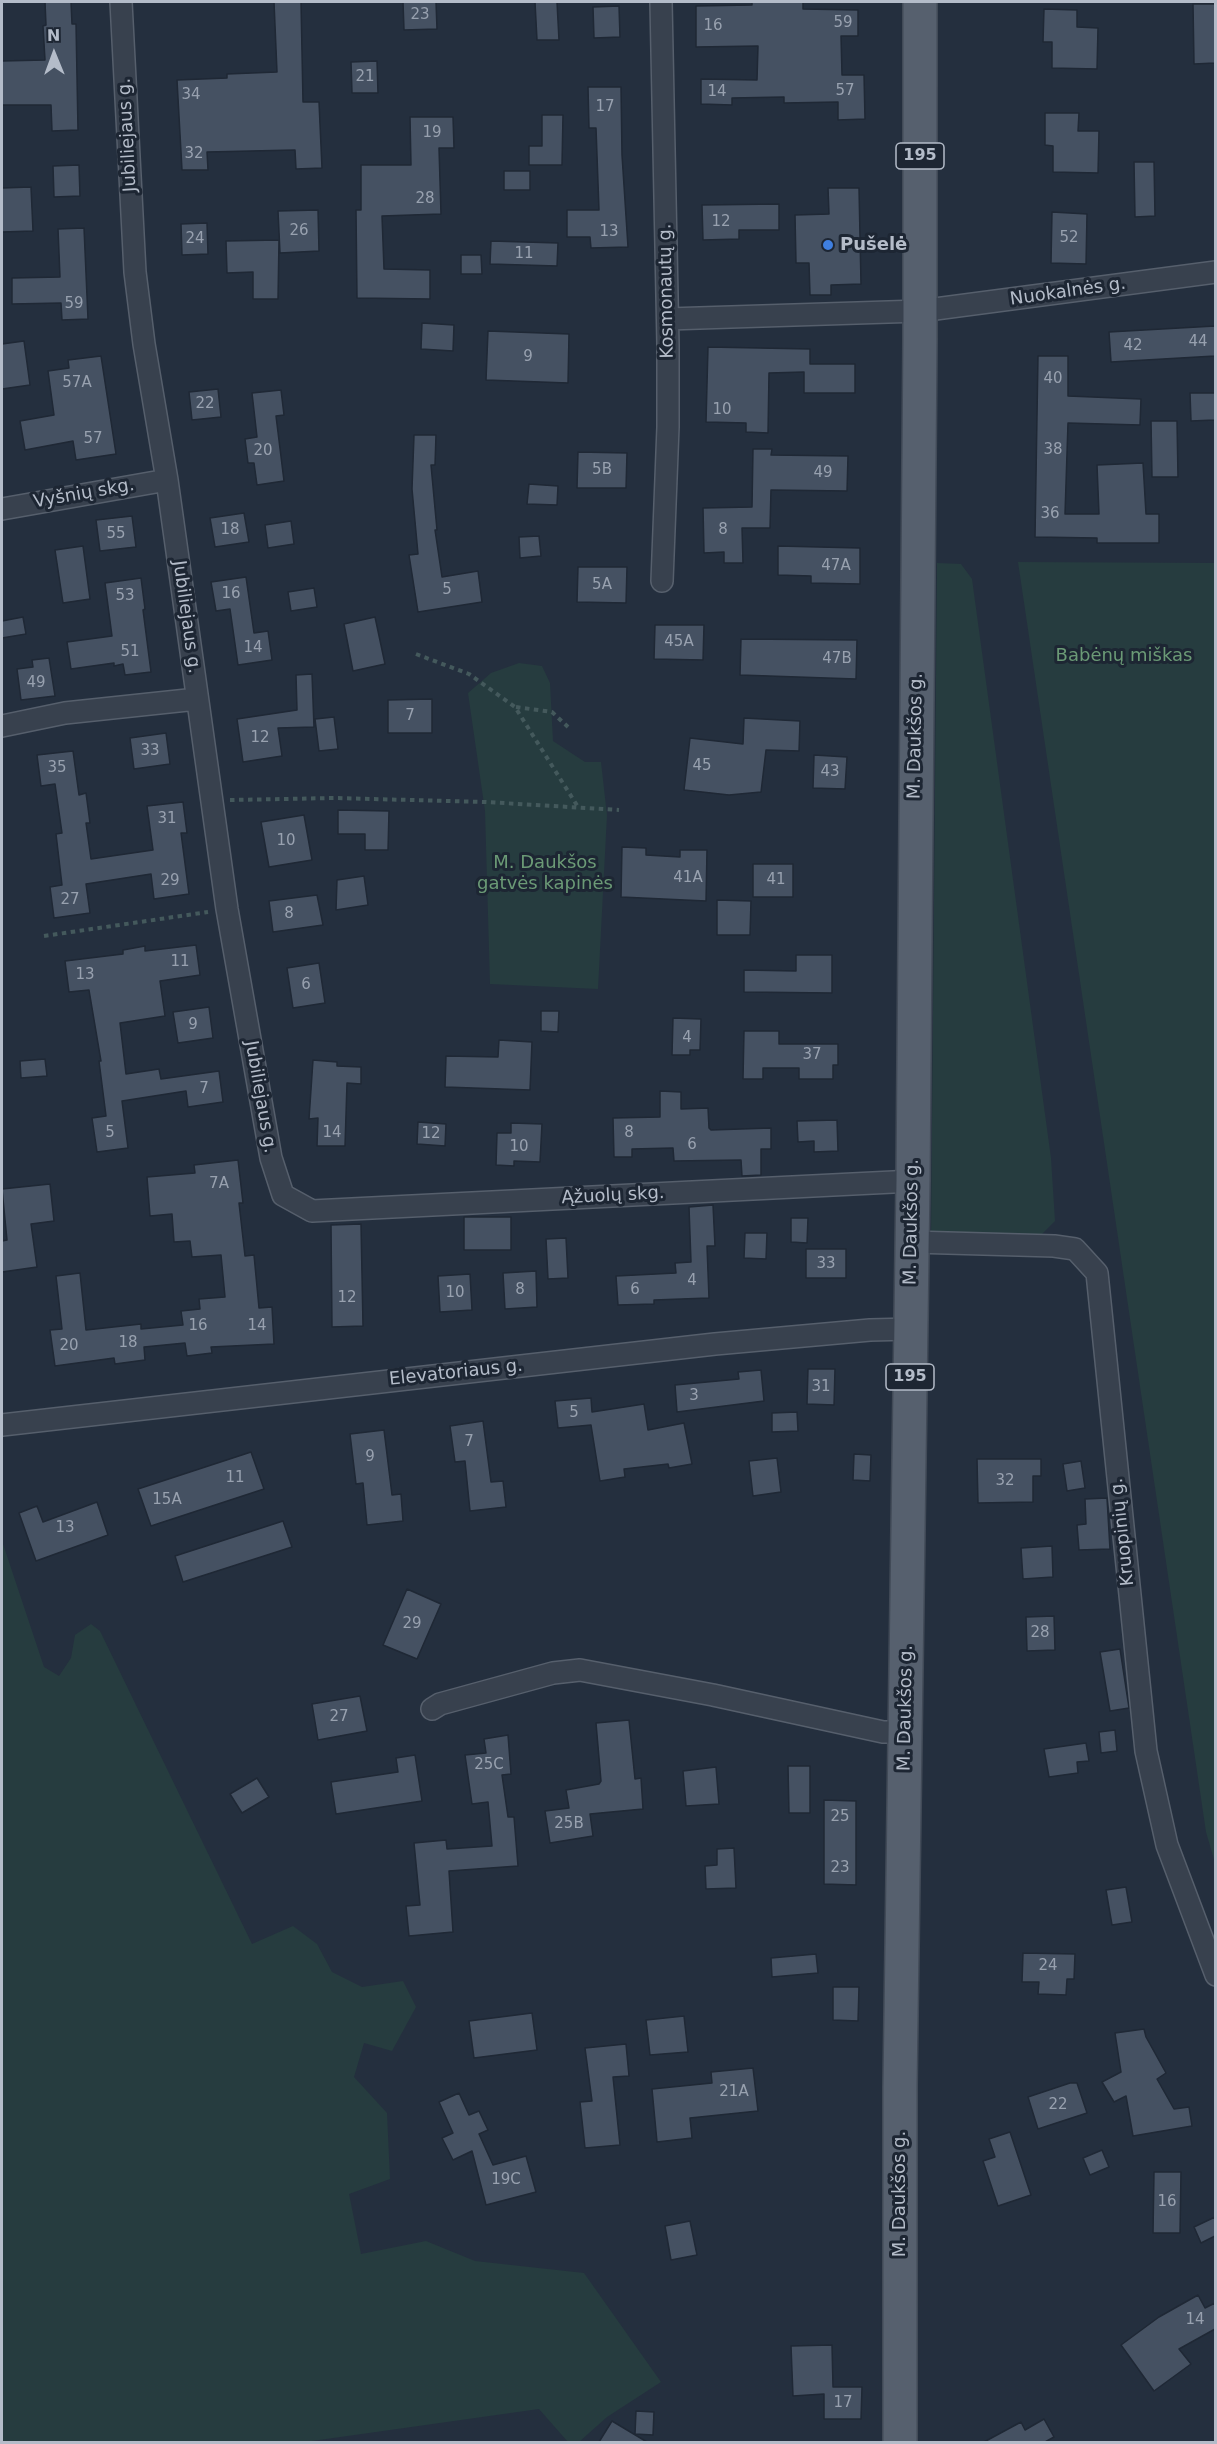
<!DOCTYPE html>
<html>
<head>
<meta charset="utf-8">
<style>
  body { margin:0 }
  #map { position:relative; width:1217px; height:2444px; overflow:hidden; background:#242f3e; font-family:"DejaVu Sans",sans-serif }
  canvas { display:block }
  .frame { position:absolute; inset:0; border:3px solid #b4bcc9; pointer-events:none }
  .north { position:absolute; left:24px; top:24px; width:60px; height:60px; -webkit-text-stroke:4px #1d2633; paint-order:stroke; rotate:359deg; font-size:16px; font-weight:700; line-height:24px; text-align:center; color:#b4bcc9 }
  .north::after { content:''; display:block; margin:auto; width:21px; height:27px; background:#b4bcc9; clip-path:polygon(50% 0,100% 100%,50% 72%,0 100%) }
</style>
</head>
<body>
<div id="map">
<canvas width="1217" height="2444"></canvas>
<div class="frame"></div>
<div class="north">N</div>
</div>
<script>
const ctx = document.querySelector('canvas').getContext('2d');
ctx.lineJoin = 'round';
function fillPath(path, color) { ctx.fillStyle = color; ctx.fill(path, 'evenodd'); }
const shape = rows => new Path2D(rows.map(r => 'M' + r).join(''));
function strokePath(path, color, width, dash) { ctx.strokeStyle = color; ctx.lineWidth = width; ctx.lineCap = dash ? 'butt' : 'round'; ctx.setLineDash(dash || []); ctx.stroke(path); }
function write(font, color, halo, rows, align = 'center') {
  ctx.font = font + ' "DejaVu Sans",sans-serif'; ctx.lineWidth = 6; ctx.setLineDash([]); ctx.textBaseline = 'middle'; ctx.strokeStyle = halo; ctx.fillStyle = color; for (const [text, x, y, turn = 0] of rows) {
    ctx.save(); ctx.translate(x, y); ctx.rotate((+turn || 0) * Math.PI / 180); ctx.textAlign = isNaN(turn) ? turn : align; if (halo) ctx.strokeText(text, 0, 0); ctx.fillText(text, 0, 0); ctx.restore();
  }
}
fillPath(shape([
  [1018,562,1215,563,1215,1863,1206,1832],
  [937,563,961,564,972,579,1051,1158,1055,1221,1040,1236,931,1236],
  [519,663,542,666,550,683,553,741,585,762,601,762,607,815,598,989,490,984,485,811,468,693,491,673],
  [2,1541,44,1667,59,1676,71,1658,75,1635,91,1624,100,1631,252,1944,293,1926,317,1944,332,1972,362,1987,403,1981,416,2007,392,2051,364,2043,354,2077,387,2113,390,2179,349,2194,361,2254,426,2241,475,2261,584,2273,661,2382,607,2417,579,2442,568,2442,539,2409,305,2442,2,2442]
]), '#263c3f');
const building = shape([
  [45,2,71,2,72,24,76,24,78,130,52,131,51,105,2,105,2,61,45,60,43,26,46,25,45,2],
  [274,2,301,2,303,102,319,102,322,168,296,169,295,150,207,152,208,170,182,170,177,80,227,78,227,74,277,72,274,2],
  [403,2,436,2,437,29,404,30,403,2],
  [535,2,557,2,559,40,537,40,535,2],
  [752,2,803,2,803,9,858,10,858,36,841,36,842,75,864,75,865,119,838,120,838,102,784,103,784,97,732,98,732,105,701,104,701,79,757,80,758,46,696,47,696,6,752,5,752,2],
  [1193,4,1215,4,1215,63,1194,64,1193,4],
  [619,6,620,37,594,38,593,7,619,6],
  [1044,9,1077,10,1077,27,1098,28,1097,69,1052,68,1052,42,1043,42,1044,9],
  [377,61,378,93,352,93,351,62,377,61],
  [588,87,621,87,622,155,628,247,591,248,590,237,567,237,567,210,599,210,596,128,589,128,588,87],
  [1045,113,1079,113,1078,131,1099,131,1098,173,1053,172,1053,146,1045,145,1045,113],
  [542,115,563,115,562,165,529,165,529,146,542,146,542,115],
  [410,117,453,117,454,148,439,148,441,214,382,216,384,269,430,270,430,299,357,298,356,210,361,210,361,165,411,165,410,117],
  [1134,162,1154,162,1155,216,1135,217,1134,162],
  [79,165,80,196,54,197,53,166,79,165],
  [504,171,530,171,530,190,504,190,504,171],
  [31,187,33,231,2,232,2,188,31,187],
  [828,188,859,188,861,284,831,285,831,295,810,295,809,263,796,263,795,215,829,214,828,188],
  [779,204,779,230,739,230,739,239,703,240,702,205,779,204],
  [318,210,319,251,280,253,278,211,318,210],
  [1052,212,1087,214,1086,264,1051,263,1052,212],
  [207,223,208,254,182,255,181,224,207,223],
  [84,228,88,319,62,320,61,303,12,304,12,278,60,277,58,229,84,228],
  [279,240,278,299,253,299,253,272,227,273,226,241,279,240],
  [491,241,558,243,557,266,490,264,491,241],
  [461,255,481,255,482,274,461,274,461,255],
  [422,323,454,325,453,351,421,349,422,323],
  [1215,326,1215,356,1111,362,1109,332,1215,326],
  [488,331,569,334,568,383,486,380,488,331],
  [24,341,30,385,2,389,2,344,24,341],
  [708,347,810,349,810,364,855,364,855,393,804,393,804,372,769,373,768,433,746,432,746,423,706,422,708,347],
  [101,356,116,454,76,460,73,441,25,450,20,421,54,415,48,371,69,368,68,360,101,356],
  [1038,356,1068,356,1068,396,1141,399,1140,425,1068,423,1065,514,1099,514,1097,465,1143,463,1146,514,1159,514,1159,543,1097,543,1097,538,1035,537,1038,356],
  [218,389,221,417,192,420,189,392,218,389],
  [281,390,284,415,276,416,284,481,257,485,254,463,248,463,245,439,257,437,252,393,281,390],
  [1190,393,1215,393,1215,420,1191,421,1190,393],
  [1151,421,1177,421,1178,477,1152,477,1151,421],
  [414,435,436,435,435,465,431,465,437,530,435,530,442,577,478,571,482,602,418,612,409,555,418,554,412,489,414,435],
  [753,449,772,449,771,455,848,456,847,491,771,490,770,528,742,528,743,563,724,563,724,552,704,553,703,508,752,507,753,449],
  [578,452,627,453,626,488,577,488,578,452],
  [529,484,558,486,557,505,527,504,529,484],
  [244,513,249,542,215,547,210,518,244,513],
  [132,516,136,547,100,551,96,520,132,516],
  [291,521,294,544,268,548,265,525,291,521],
  [539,536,541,556,520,558,519,537,539,536],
  [83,546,90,599,63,603,55,550,83,546],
  [778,546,860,548,860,584,811,583,811,576,778,575,778,546],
  [578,567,627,567,626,603,577,602,578,567],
  [246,577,254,633,268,631,272,660,238,665,230,609,216,611,211,582,246,577],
  [141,578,145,609,143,610,151,672,125,675,123,664,114,666,114,663,71,669,67,642,112,636,105,583,141,578],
  [314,588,317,607,291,611,288,592,314,588],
  [23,617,26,634,2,638,2,621,23,617],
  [375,617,385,664,353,671,344,624,375,617],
  [655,625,704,625,703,660,654,659,655,625],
  [741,639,857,640,856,679,740,675,741,639],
  [49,658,55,696,21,700,17,669,33,667,32,660,49,658],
  [312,674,314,727,278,728,282,756,243,762,237,719,297,710,296,675,312,674],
  [432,699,432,733,388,733,388,700,432,699],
  [334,717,338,749,319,751,315,719,334,717],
  [744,718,800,721,799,751,766,750,761,792,729,795,684,790,690,738,743,744,744,718],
  [166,733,170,764,134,769,130,738,166,733],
  [73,751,79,795,86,793,90,823,86,823,91,859,153,850,147,806,183,802,187,833,181,833,189,894,154,899,151,874,86,884,90,913,54,918,50,887,62,885,56,834,62,833,55,784,41,786,37,755,73,751],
  [814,755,847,757,845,789,813,788,814,755],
  [338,810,389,811,388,850,365,850,365,834,338,834,338,810],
  [304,815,312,860,269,867,261,822,304,815],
  [622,847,646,848,646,855,680,857,680,850,707,850,706,901,621,897,622,847],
  [753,864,793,864,793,897,753,897,753,864],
  [364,876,368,905,336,910,337,880,364,876],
  [317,895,323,925,273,932,269,901,317,895],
  [717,900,751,901,750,935,717,935,717,900],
  [196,945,200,975,160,981,165,1016,120,1023,126,1074,159,1069,161,1079,219,1071,223,1102,188,1107,186,1091,122,1101,128,1148,97,1152,92,1118,106,1116,99,1061,101,1061,89,990,69,992,65,961,123,954,123,950,145,946,145,951,196,945],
  [796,955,832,955,832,993,744,992,744,970,796,971,796,955],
  [319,963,325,1003,293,1008,287,968,319,963],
  [209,1007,213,1038,178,1043,173,1012,209,1007],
  [541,1011,559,1011,558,1032,541,1031,541,1011],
  [673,1018,701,1019,700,1050,690,1050,690,1055,672,1055,673,1018],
  [744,1031,779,1031,779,1044,838,1044,838,1065,833,1065,833,1079,799,1079,799,1068,763,1068,763,1079,743,1079,744,1031],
  [499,1040,532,1042,530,1090,445,1087,446,1056,498,1057,499,1040],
  [45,1059,47,1076,21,1078,20,1061,45,1059],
  [313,1060,337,1062,337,1066,361,1067,361,1084,347,1083,345,1146,317,1146,318,1118,309,1119,313,1060],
  [660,1091,681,1092,681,1109,708,1108,709,1128,711,1130,771,1128,771,1149,761,1149,761,1175,742,1176,741,1160,674,1161,673,1148,632,1149,632,1157,614,1157,613,1118,660,1117,660,1091],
  [837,1120,838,1151,814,1152,814,1141,798,1142,797,1121,837,1120],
  [418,1122,446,1124,445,1146,417,1144,418,1122],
  [511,1123,542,1124,540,1162,514,1161,514,1166,496,1165,497,1133,511,1133,511,1123],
  [238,1160,243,1203,239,1203,245,1256,254,1255,259,1308,272,1307,274,1344,211,1347,212,1353,187,1356,185,1343,144,1347,145,1360,115,1364,114,1358,55,1366,50,1330,62,1329,56,1276,80,1273,86,1330,141,1324,141,1329,183,1325,181,1311,200,1309,199,1299,225,1297,221,1255,192,1257,190,1241,174,1242,172,1214,150,1216,147,1177,195,1173,194,1165,238,1160],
  [50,1184,54,1221,31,1224,37,1267,2,1272,2,1241,7,1240,2,1189,50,1184],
  [713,1205,715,1246,707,1246,709,1298,654,1300,654,1304,618,1305,616,1276,676,1273,675,1263,691,1262,689,1207,713,1205],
  [464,1217,511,1217,511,1250,464,1250,464,1217],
  [791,1218,808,1218,807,1243,791,1242,791,1218],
  [361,1224,363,1326,332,1327,331,1225,361,1224],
  [745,1233,767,1233,766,1259,744,1258,745,1233],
  [566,1238,568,1278,548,1279,546,1239,566,1238],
  [806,1249,846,1249,846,1278,806,1278,806,1249],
  [536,1271,537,1307,505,1309,503,1273,536,1271],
  [470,1274,472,1310,440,1312,438,1276,470,1274],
  [808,1369,835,1369,834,1405,807,1404,808,1369],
  [761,1370,764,1401,677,1412,675,1385,739,1379,738,1372,761,1370],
  [591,1398,592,1412,644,1404,648,1430,684,1423,692,1464,669,1468,668,1464,624,1469,625,1477,600,1481,591,1425,558,1428,555,1401,591,1398],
  [797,1412,798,1431,772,1432,772,1413,797,1412],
  [483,1421,491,1482,503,1481,506,1507,470,1511,465,1461,455,1462,450,1426,483,1421],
  [384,1430,392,1495,401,1494,403,1521,367,1525,363,1483,356,1484,350,1434,384,1430],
  [251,1452,264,1489,151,1526,138,1489,251,1452],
  [854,1454,871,1455,870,1481,853,1480,854,1454],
  [777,1458,781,1492,753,1496,749,1461,777,1458],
  [977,1459,1041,1459,1041,1476,1033,1476,1033,1502,978,1503,977,1459],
  [1081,1461,1085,1488,1067,1491,1063,1464,1081,1461],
  [1107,1498,1110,1549,1079,1550,1077,1525,1086,1524,1085,1499,1107,1498],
  [97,1502,108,1535,36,1561,19,1513,37,1506,43,1522,97,1502],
  [283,1521,292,1547,183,1582,175,1556,283,1521],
  [1052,1546,1053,1577,1023,1579,1021,1548,1052,1546],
  [407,1589,441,1604,417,1659,383,1645,407,1589],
  [1054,1616,1055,1650,1027,1651,1026,1617,1054,1616],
  [1120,1649,1129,1708,1110,1711,1100,1652,1120,1649],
  [360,1696,367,1731,318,1740,312,1704,360,1696],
  [629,1720,635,1779,641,1778,643,1809,590,1814,593,1836,550,1843,545,1811,569,1808,566,1790,599,1784,601,1781,596,1723,629,1720],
  [1115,1730,1117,1751,1101,1753,1099,1732,1115,1730],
  [508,1735,511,1774,502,1775,508,1817,514,1817,518,1866,449,1871,453,1932,409,1936,406,1906,420,1905,414,1843,446,1840,447,1849,492,1846,488,1802,472,1804,465,1755,486,1753,484,1739,508,1735],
  [1086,1743,1089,1761,1077,1762,1078,1773,1049,1777,1044,1749,1086,1743],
  [415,1755,422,1801,336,1814,331,1782,398,1772,396,1758,415,1755],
  [788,1766,810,1766,810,1813,789,1813,788,1766],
  [716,1767,719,1804,686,1806,683,1771,716,1767],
  [257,1778,269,1797,242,1813,230,1794,257,1778],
  [824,1800,856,1801,856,1885,824,1884,824,1800],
  [734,1848,736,1888,706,1889,705,1866,717,1865,717,1849,734,1848],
  [1126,1887,1132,1922,1112,1925,1106,1890,1126,1887],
  [1023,1953,1075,1954,1074,1979,1067,1979,1066,1995,1038,1994,1039,1982,1022,1982,1023,1953],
  [816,1954,818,1973,772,1977,771,1958,816,1954],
  [833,1987,859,1987,858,2021,833,2020,833,1987],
  [532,2013,537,2050,474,2058,469,2021,532,2013],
  [684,2016,688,2052,650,2055,646,2020,684,2016],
  [1144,2029,1146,2037,1166,2073,1157,2079,1174,2109,1189,2107,1192,2126,1133,2136,1126,2096,1114,2102,1102,2082,1121,2072,1115,2033,1144,2029],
  [626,2044,629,2076,613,2077,620,2145,585,2148,580,2102,592,2101,585,2048,626,2044],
  [753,2068,758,2111,690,2118,692,2138,657,2142,652,2089,712,2083,711,2072,753,2068],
  [1070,2083,1077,2083,1087,2113,1038,2129,1028,2097,1070,2083],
  [459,2093,469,2115,479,2111,488,2130,479,2134,493,2165,526,2156,536,2192,486,2205,472,2151,453,2160,442,2138,453,2133,439,2102,459,2093],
  [1010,2132,1031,2195,998,2206,983,2161,995,2157,989,2139,1010,2132],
  [1102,2150,1109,2167,1090,2175,1083,2158,1102,2150],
  [1154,2172,1181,2172,1180,2233,1153,2233,1154,2172],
  [1215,2217,1215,2236,1201,2243,1194,2227,1215,2217],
  [690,2221,697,2255,671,2260,665,2226,690,2221],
  [1198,2295,1205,2308,1215,2303,1215,2329,1179,2349,1191,2364,1154,2391,1121,2345,1159,2317,1198,2295],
  [832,2345,833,2387,862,2387,861,2419,824,2419,824,2394,793,2396,791,2346,832,2345],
  [636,2411,654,2412,653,2435,635,2434,636,2411],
  [1044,2419,1054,2437,1045,2442,984,2442,1021,2422,1025,2430,1044,2419],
  [612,2421,647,2442,599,2442,612,2421]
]);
fillPath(building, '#455162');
strokePath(building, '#1f2835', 1.5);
const street = shape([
  [121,2,135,272,144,344,167,480,227,909,271,1158,283,1195,312,1211,913,1181],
  [661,2,668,345,668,427,662,581],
  [668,319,920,311,1216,272],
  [2,509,167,480],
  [2,726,65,713,197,699],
  [912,1242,1054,1246,1075,1249,1097,1273,1146,1751,1167,1845,1216,1975],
  [2,1425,715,1344,870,1330,911,1329],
  [432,1709,440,1704,553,1673,580,1670,713,1695,883,1732,906,1732]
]);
const primary = shape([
  [900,2442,900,2086,913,1181,920,339,920,2]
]);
strokePath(street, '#565f6c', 24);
strokePath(primary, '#414a57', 36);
strokePath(shape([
  [416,654,469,674,515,707,578,807],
  [516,707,552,712,568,727],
  [230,800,335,798,486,802,619,810],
  [44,936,208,912]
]), '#44595c', 4, [4.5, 4.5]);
strokePath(street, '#38414e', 21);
strokePath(primary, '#56606e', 33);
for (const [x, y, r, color] of [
  [828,245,6,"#3f7fe0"]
]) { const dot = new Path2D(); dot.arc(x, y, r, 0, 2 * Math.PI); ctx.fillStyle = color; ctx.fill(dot); strokePath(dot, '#1d2633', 2); }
write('15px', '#98a1af', null, [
  ["23",420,15],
  ["59",843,23],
  ["16",713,26],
  ["21",365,77],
  ["57",845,91],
  ["14",717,92],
  ["34",191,95],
  ["17",605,107],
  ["19",432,133],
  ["32",194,154],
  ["28",425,199],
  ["12",721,222],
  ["26",299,231],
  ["13",609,232],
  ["52",1069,238],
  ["24",195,239],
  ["11",524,254],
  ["59",74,304],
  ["44",1198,342],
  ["42",1133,346],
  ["9",528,357],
  ["40",1053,379],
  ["57A",77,383],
  ["22",205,404],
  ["10",722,410],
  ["57",93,439],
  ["38",1053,450],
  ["20",263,451],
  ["5B",602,470],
  ["49",823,473],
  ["36",1050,514],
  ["18",230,530],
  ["8",723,530],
  ["55",116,534],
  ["47A",836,566],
  ["5A",602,585],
  ["5",447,590],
  ["16",231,594],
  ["53",125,596],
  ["45A",679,642],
  ["14",253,648],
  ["51",130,652],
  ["47B",837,659],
  ["49",36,683],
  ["7",410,716],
  ["12",260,738],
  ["33",150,751],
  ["45",702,766],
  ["35",57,768],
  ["43",830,772],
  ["31",167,819],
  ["10",286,841],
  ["41A",688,878],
  ["41",776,880],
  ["29",170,881],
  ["27",70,900],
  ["8",289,914],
  ["11",180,962],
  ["13",85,975],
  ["6",306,985],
  ["9",193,1025],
  ["4",687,1038],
  ["37",812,1055],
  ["7",204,1089],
  ["5",110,1133],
  ["14",332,1133],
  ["8",629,1133],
  ["12",431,1134],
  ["6",692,1145],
  ["10",519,1147],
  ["7A",219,1184],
  ["33",826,1264],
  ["4",692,1281],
  ["8",520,1290],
  ["6",635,1290],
  ["10",455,1293],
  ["12",347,1298],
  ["16",198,1326],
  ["14",257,1326],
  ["18",128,1343],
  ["20",69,1346],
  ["31",821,1387],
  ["3",694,1396],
  ["5",574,1413],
  ["7",469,1442],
  ["9",370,1457],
  ["11",235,1478],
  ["32",1005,1481],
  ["15A",167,1500],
  ["13",65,1528],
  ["29",412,1624],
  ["28",1040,1633],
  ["27",339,1717],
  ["25C",489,1765],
  ["25",840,1817],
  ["25B",569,1824],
  ["23",840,1868],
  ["24",1048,1966],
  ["21A",734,2092],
  ["22",1058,2105],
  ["19C",506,2180],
  ["16",1167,2202],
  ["14",1195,2320],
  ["17",843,2403]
]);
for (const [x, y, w] of [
  [920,156,48],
  [910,1377,48]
]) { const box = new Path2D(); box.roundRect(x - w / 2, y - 13, w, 26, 4.5); ctx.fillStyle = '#1d2633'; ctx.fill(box); strokePath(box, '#b4bcc9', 1.5); }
write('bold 16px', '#b4bcc9', null, [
  ["195",920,156],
  ["195",910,1377]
]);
write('18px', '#b4bcc9', '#1d2633', [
  ["Jubiliejaus g.",128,135,-93],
  ["Kosmonautų g.",667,291,-91],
  ["Nuokalnės g.",1068,292,-8],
  ["Vyšnių skg.",84,494,-10],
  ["Jubiliejaus g.",186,617,82],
  ["M. Daukšos g.",916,736,-89],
  ["Jubiliejaus g.",260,1097,80],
  ["Ąžuolų skg.",613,1196,-3],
  ["M. Daukšos g.",912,1222,-89],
  ["Elevatoriaus g.",456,1373,-6],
  ["Kruopinių g.",1123,1532,-96],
  ["M. Daukšos g.",906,1708,-89],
  ["M. Daukšos g.",900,2194,-90]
]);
write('bold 18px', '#b4bcc9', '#1d2633', [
  ["Pušelė",840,245]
], 'left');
write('18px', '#6b9a76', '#1d2633', [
  ["Babėnų miškas",1124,656],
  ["M. Daukšos",545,863],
  ["gatvės kapinės",545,884]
]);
</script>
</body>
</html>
